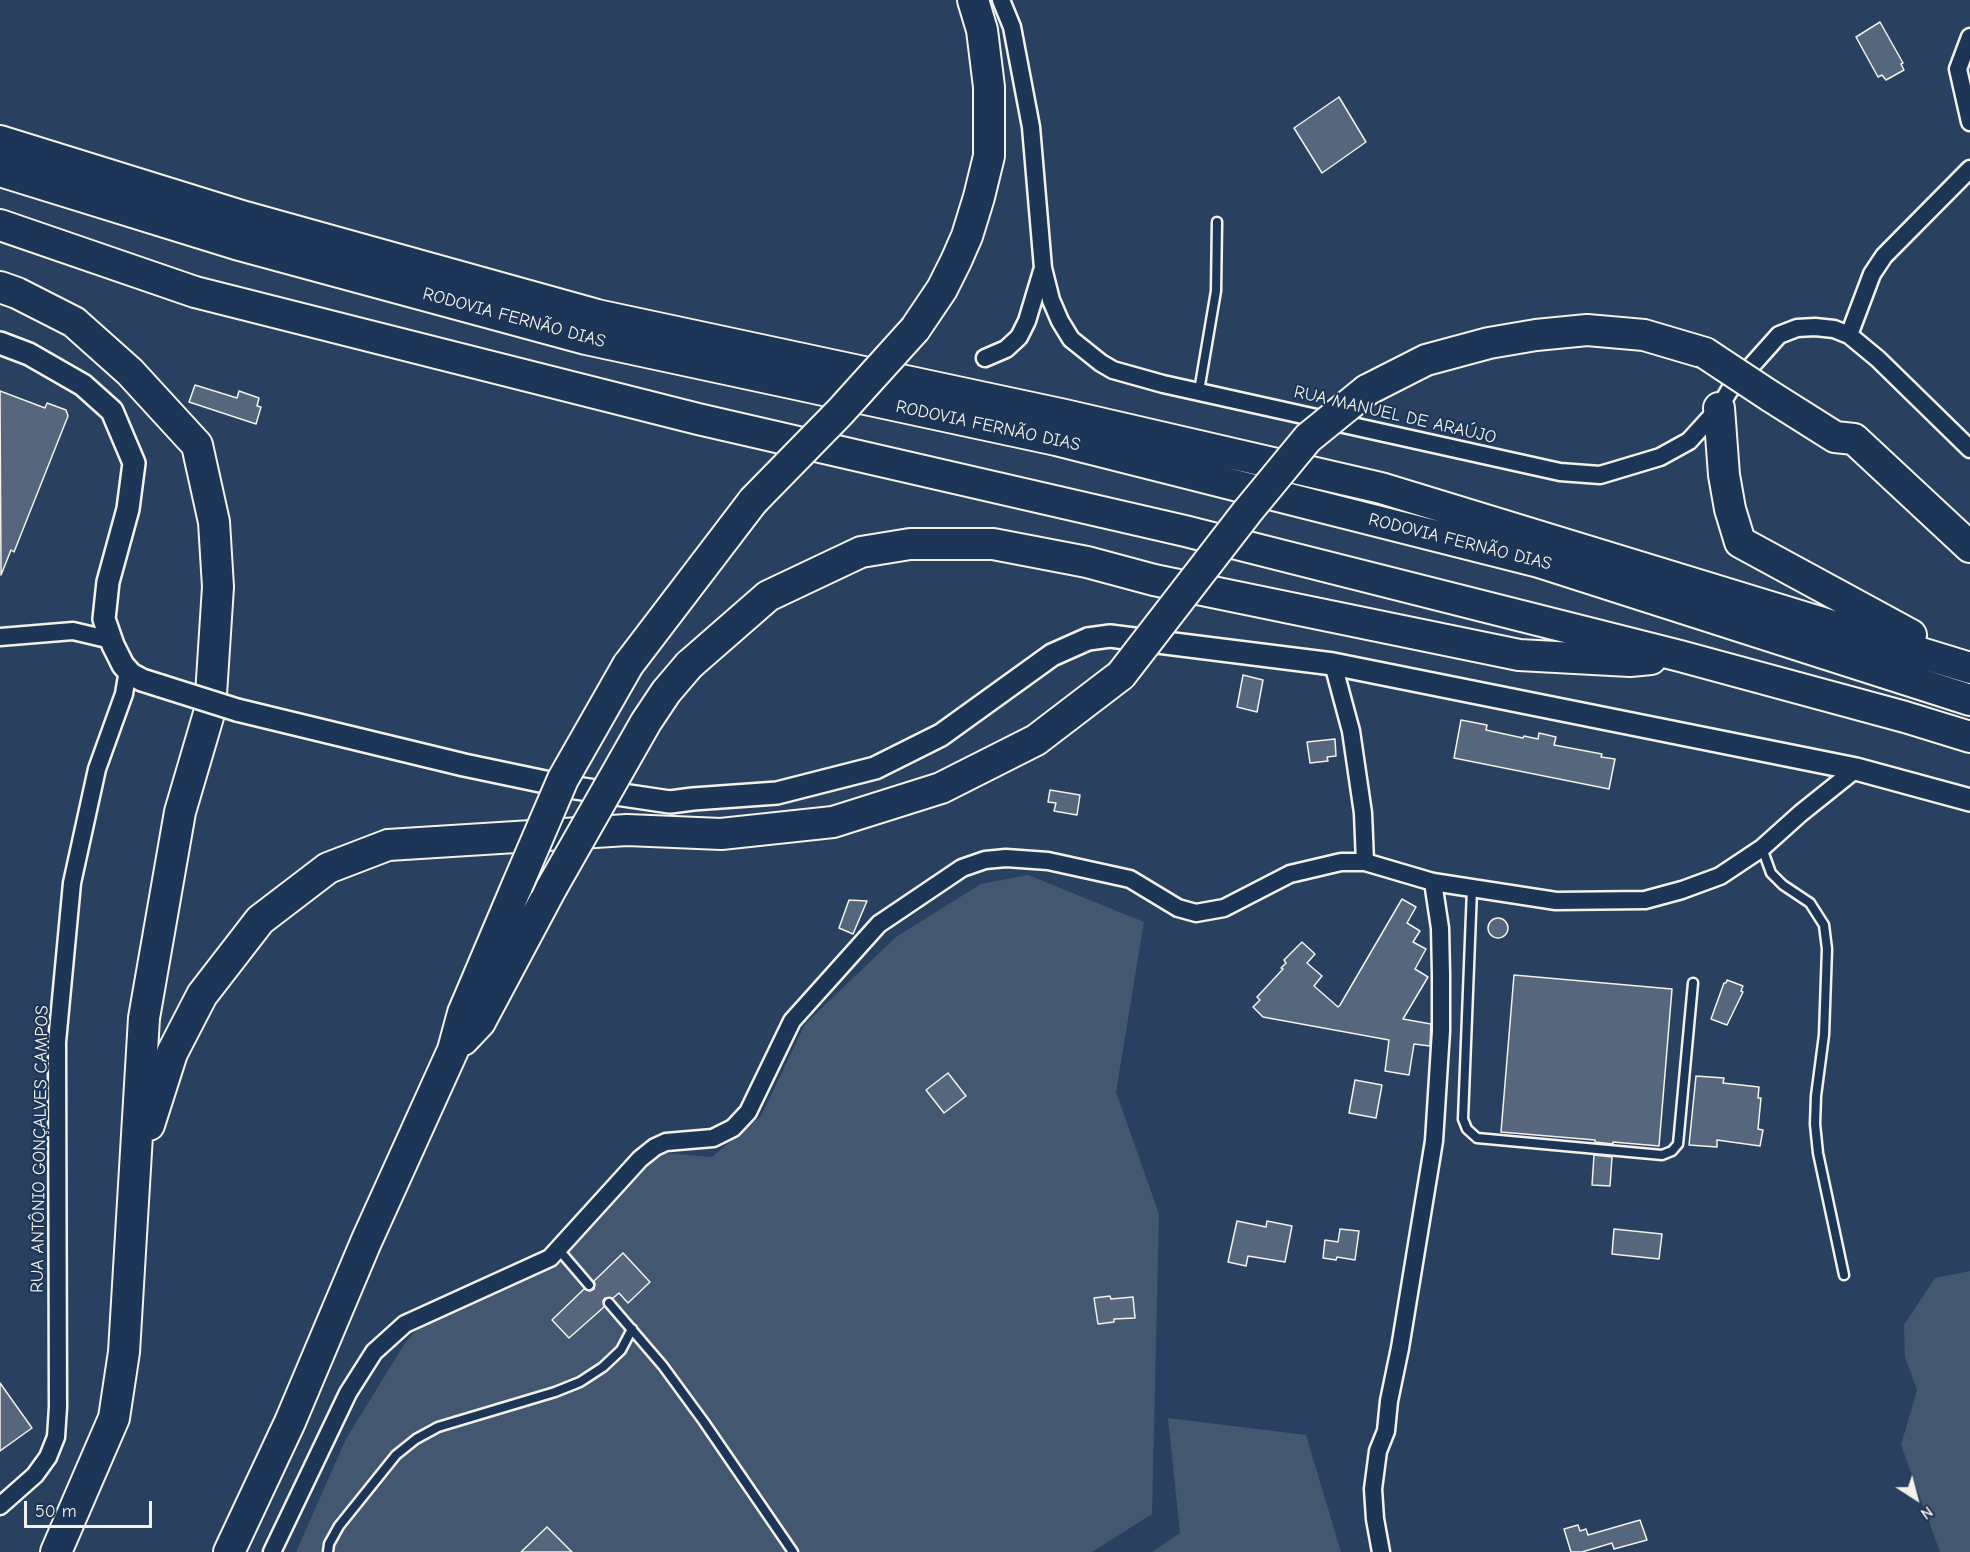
<!DOCTYPE html>
<html>
<head>
<meta charset="utf-8">
<style>
  body { margin:0 }
  #map { position:relative; width:1970px; height:1552px; overflow:hidden; background:#2a4060; font-family:"Comic Neue",sans-serif }
  canvas { display:block }
  .north { position:absolute; left:1886px; top:1468px; width:60px; height:60px; -webkit-text-stroke:4px #1d3557; paint-order:stroke; rotate:144deg; font-size:16px; font-weight:700; line-height:24px; text-align:center; color:#f4f1e8 }
  .north::after { content:''; display:block; margin:auto; width:21px; height:27px; background:#f4f1e8; clip-path:polygon(50% 0,100% 100%,50% 72%,0 100%) }
  .scale { position:absolute; left:24px; top:1501px; width:128px; height:27px; box-sizing:border-box; border:3px solid #f4f1e8; border-top:0; padding-left:8px; font-size:18px; line-height:21px; white-space:nowrap; color:#f4f1e8; -webkit-text-stroke:4px #1d3557; paint-order:stroke }
</style>
</head>
<body>
<div id="map">
<canvas width="1970" height="1552"></canvas>
<div class="north">N</div>
<div class="scale">50 m</div>
</div>
<script>
const ctx = document.querySelector('canvas').getContext('2d');
ctx.lineJoin = 'round';
function fillPath(path, color) { ctx.fillStyle = color; ctx.fill(path, 'evenodd'); }
const shape = rows => new Path2D(rows.map(r => 'M' + r).join(''));
function strokePath(path, color, width, dash) { ctx.strokeStyle = color; ctx.lineWidth = width; ctx.lineCap = dash ? 'butt' : 'round'; ctx.setLineDash(dash || []); ctx.stroke(path); }
function write(font, color, halo, rows, align = 'center') {
  ctx.font = font + ' "Comic Neue",sans-serif'; ctx.lineWidth = 4.5; ctx.setLineDash([]); ctx.textBaseline = 'middle'; ctx.strokeStyle = halo; ctx.fillStyle = color; for (const [text, x, y, turn = 0] of rows) {
    ctx.save(); ctx.translate(x, y); ctx.rotate((+turn || 0) * Math.PI / 180); ctx.textAlign = isNaN(turn) ? turn : align; if (halo) ctx.strokeText(text, 0, 0); ctx.fillText(text, 0, 0); ctx.restore();
  }
}
fillPath(shape([
  [1028,875,1144,922,1116,1092,1159,1214,1152,1514,1092,1552,296,1552,346,1439,405,1343,421,1325,552,1262,630,1179,664,1153,712,1157,761,1116,805,1024,896,937,981,884],
  [1970,1271,1970,1552,1940,1552,1901,1445,1917,1390,1905,1357,1904,1325,1935,1278],
  [1168,1418,1306,1435,1341,1552,1152,1552,1180,1533]
]), '#445771');
const building = shape([
  [1880,22,1903,63,1901,64,1904,70,1886,80,1882,75,1878,77,1856,37,1880,22],
  [1339,97,1366,142,1322,173,1294,128,1339,97],
  [195,385,237,398,239,391,259,398,257,406,261,407,256,424,189,402,195,385],
  [0,391,45,408,47,403,66,410,68,416,14,552,11,550,1,575,0,391],
  [1243,675,1263,680,1257,712,1237,707,1243,675],
  [1461,720,1487,725,1486,730,1523,738,1524,736,1538,739,1539,733,1556,737,1554,745,1602,754,1601,757,1615,759,1609,789,1454,758,1461,720],
  [1335,739,1336,756,1327,757,1328,761,1310,763,1307,742,1335,739],
  [1050,790,1080,795,1077,815,1054,811,1056,803,1048,802,1050,790],
  [1402,899,1416,907,1407,923,1420,931,1413,942,1426,949,1415,969,1428,977,1403,1019,1431,1024,1430,1046,1414,1044,1409,1075,1385,1071,1389,1040,1263,1017,1253,1007,1260,1000,1257,997,1283,969,1281,968,1286,963,1284,960,1302,942,1315,954,1307,963,1322,976,1314,986,1338,1007,1340,1005,1402,899],
  [849,900,867,901,853,934,839,928,849,900],
  '1488 928a10 10 0 1 1 20 0a10 10 0 1 1-20 0Z',
  [1514,975,1672,989,1659,1146,1613,1142,1613,1144,1595,1142,1595,1140,1501,1132,1514,975],
  [1727,980,1743,986,1741,991,1743,992,1727,1025,1711,1019,1724,983,1726,983,1727,980],
  [948,1073,966,1096,944,1113,926,1090,948,1073],
  [1696,1076,1724,1078,1723,1083,1759,1087,1758,1098,1761,1098,1758,1129,1763,1130,1760,1146,1717,1140,1717,1147,1689,1145,1696,1076],
  [1355,1080,1382,1085,1376,1118,1349,1113,1355,1080],
  [1594,1155,1612,1157,1610,1186,1592,1185,1594,1155],
  [1237,1221,1266,1227,1267,1221,1292,1226,1285,1262,1248,1256,1246,1266,1228,1262,1237,1221],
  [1340,1229,1359,1231,1355,1260,1337,1257,1336,1260,1323,1258,1325,1240,1338,1242,1340,1229],
  [1614,1229,1662,1234,1659,1259,1612,1254,1614,1229],
  [623,1253,650,1282,628,1303,619,1293,613,1298,605,1298,603,1301,604,1307,569,1338,552,1320,584,1289,590,1291,594,1289,595,1284,594,1281,623,1253],
  [1110,1296,1111,1299,1133,1297,1135,1318,1114,1319,1114,1322,1098,1324,1094,1298,1110,1296],
  [0,1383,32,1428,0,1451,0,1383],
  [1640,1520,1647,1540,1614,1549,1612,1543,1582,1552,1571,1552,1564,1529,1578,1525,1580,1531,1586,1529,1588,1535,1640,1520],
  [547,1527,572,1552,521,1552,547,1527]
]);
fillPath(building, '#56677d');
strokePath(building, '#f4f1e8', 1.5);
const service = shape([
  [1199,391,1216,291,1217,222],
  [1762,848,1771,873,1783,885,1810,903,1824,925,1827,949,1824,1035,1816,1096,1815,1124,1818,1153,1844,1275],
  [1472,889,1463,1119,1467,1129,1477,1138,1662,1155,1672,1151,1678,1144,1679,1134,1693,983],
  [559,1250,589,1285],
  [609,1303,663,1366,704,1422,793,1552],
  [328,1552,329,1544,339,1526,396,1455,416,1439,438,1427,555,1392,580,1382,603,1367,621,1350,632,1329]
]);
const minor = shape([
  [1001,0,1012,27,1031,127,1043,268,1051,300,1060,321,1071,339,1101,363,1113,370,1163,384,1560,472,1600,475,1660,457,1689,441,1719,408,1729,391,1779,335,1797,328,1815,327,1834,329,1849,335,1878,359,1970,449],
  [1970,37,1958,69,1970,122],
  [1849,335,1872,274,1884,256,1970,169],
  [985,358,1006,349,1019,337,1027,321,1042,271],
  [0,637,73,631,111,640],
  [1333,664,1351,731,1363,813,1365,862],
  [0,1506,35,1475,48,1457,56,1437,58,1407,57,1042,72,883,97,769,124,694,128,670],
  [272,1552,348,1393,374,1352,405,1324,550,1258,640,1159,655,1147,666,1142,713,1138,733,1128,748,1112,792,1021,879,924,962,868,985,860,1006,858,1048,861,1130,879,1178,908,1196,913,1224,908,1290,874,1341,862,1365,862,1433,882,1556,901,1645,900,1682,890,1720,876,1762,848,1801,813,1856,769],
  [1381,1552,1375,1519,1373,1489,1378,1451,1386,1431,1389,1401,1400,1348,1434,1141,1441,1031,1441,974,1440,928,1433,882]
]);
const tertiary = shape([
  [0,343,29,354,83,385,112,411,134,463,128,509,108,582,104,619,113,645,123,665,131,674,142,680,161,686],
  [237,710,464,765,569,787,670,802,693,799,777,793,875,768,941,735,1052,655,1088,639,1110,636,1333,664,1856,769,1970,800]
]);
const motorway = shape([
  [0,141,245,217,597,315,1065,415,1381,488,1970,668],
  [0,171,236,244,586,339,1056,440,1539,562,1970,700],
  [0,225,195,292,698,419,1185,531,1680,656,1905,717,1970,737],
  [0,287,17,293,74,322,130,372,197,445,214,522,218,587,210,710,180,812,144,1018,124,1352,114,1418,56,1552],
  [915,329,942,289,956,261,967,236,979,197,989,156,989,87,982,30,973,0],
  [1367,390,1426,360,1489,343,1536,335,1587,330,1644,335,1705,353],
  [1770,396,1835,437,1854,439,1970,547],
  [1719,408,1724,475,1730,509,1740,542,1911,635],
  [628,665,753,501],
  [689,665,768,596,861,552,910,544,993,544,1087,562,1154,580,1519,655,1630,661,1651,659],
  [463,1040,480,1022,552,887],
  [149,1125,172,1053,202,995,260,920,328,868,388,845,627,830,721,834,833,822,941,788,1036,740,1121,675],
  [229,1552,290,1422,366,1242,453,1050,463,1013,517,886]
]);
strokePath(service, '#f4f1e8', 13);
strokePath(minor, '#f4f1e8', 21);
strokePath(tertiary, '#f4f1e8', 26);
strokePath(motorway, '#f4f1e8', 34);
strokePath(service, '#1d3557', 8);
strokePath(minor, '#1d3557', 16);
strokePath(tertiary, '#1d3557', 21);
strokePath(motorway, '#1d3557', 30);
const tertiaryBridge = shape([
  [161,686,237,710]
]);
const motorwayBridge = shape([
  [1705,353,1770,396],
  [753,501,840,412,915,329],
  [1121,675,1247,512,1308,438,1367,390],
  [517,886,563,779,628,665],
  [552,887,646,722,666,692,689,665]
]);
strokePath(tertiaryBridge, '#f4f1e8', 26, []);
strokePath(motorwayBridge, '#f4f1e8', 34, []);
strokePath(tertiaryBridge, '#1d3557', 21);
strokePath(motorwayBridge, '#1d3557', 30);
write('18px', '#f4f1e8', '#1d3557', [
  ["RODOVIA FERNÃO DIAS",514,318,15],
  ["RUA MANUEL DE ARAÚJO",1395,415,13],
  ["RODOVIA FERNÃO DIAS",988,426,12],
  ["RODOVIA FERNÃO DIAS",1460,542,14],
  ["RUA ANTÔNIO GONÇALVES CAMPOS",40,1149,-89]
]);
</script>
</body>
</html>
